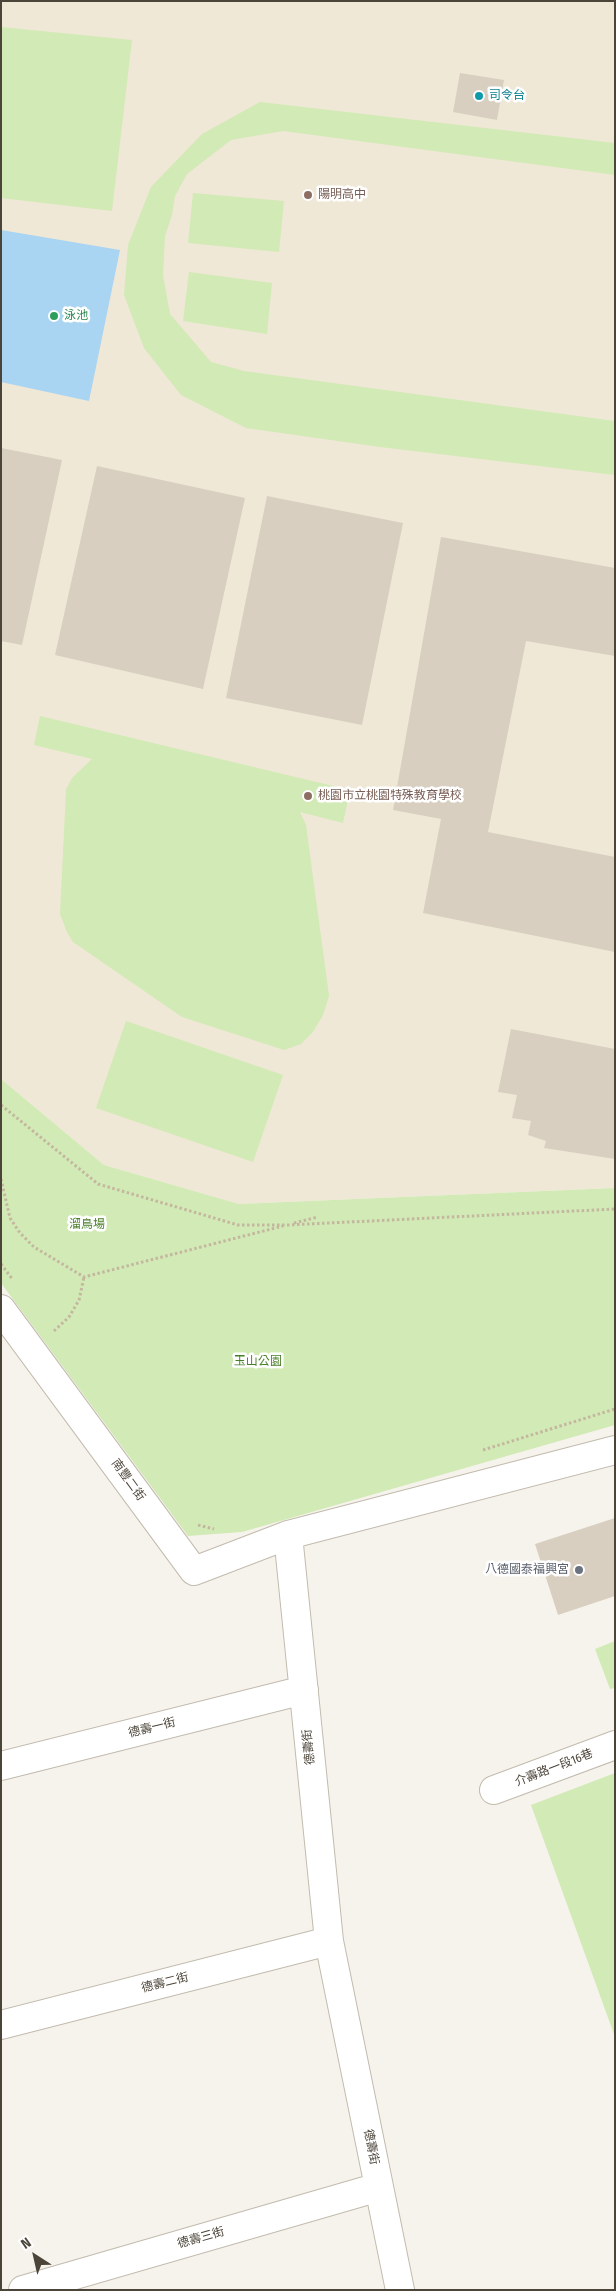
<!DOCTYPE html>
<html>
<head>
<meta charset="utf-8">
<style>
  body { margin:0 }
  #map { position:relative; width:616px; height:2291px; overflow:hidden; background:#f6f3ec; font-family:"Fira Sans Condensed",sans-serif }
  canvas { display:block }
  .frame { position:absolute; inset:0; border:2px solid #4b4439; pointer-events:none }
  .north { position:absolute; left:10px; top:2231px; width:50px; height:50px; -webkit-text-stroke:4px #fff; paint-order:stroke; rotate:325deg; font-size:14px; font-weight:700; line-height:20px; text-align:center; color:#4b4439 }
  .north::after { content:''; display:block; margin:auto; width:18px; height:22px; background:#4b4439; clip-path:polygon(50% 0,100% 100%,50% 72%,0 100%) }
</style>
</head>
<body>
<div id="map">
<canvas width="616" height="2291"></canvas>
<div class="frame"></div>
<div class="north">N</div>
</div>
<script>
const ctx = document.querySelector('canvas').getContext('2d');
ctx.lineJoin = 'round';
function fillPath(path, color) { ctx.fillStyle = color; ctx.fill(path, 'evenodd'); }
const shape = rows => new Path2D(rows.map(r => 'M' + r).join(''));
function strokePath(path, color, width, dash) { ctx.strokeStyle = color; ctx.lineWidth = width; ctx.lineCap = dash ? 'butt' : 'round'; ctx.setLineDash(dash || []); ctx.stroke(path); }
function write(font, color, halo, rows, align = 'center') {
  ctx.font = font + ' "Fira Sans Condensed","Noto Sans TC",sans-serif'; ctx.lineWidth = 5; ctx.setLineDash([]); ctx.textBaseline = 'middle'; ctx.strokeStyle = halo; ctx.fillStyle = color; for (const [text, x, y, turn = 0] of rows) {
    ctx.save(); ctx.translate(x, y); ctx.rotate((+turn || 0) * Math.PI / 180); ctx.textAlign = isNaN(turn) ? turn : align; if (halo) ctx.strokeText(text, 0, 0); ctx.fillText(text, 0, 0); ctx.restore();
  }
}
fillPath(shape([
  [1,1,615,1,615,1188,239,1204,104,1165,1,1079]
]), '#efe8d6');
fillPath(shape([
  [1,27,132,40,112,211,1,198],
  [260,102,615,143,615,175,283,131,231,140,187,174,175,196,172,215,165,236,163,275,170,314,211,362,244,371,615,421,615,475,380,447,246,428,181,395,144,348,124,295,128,245,151,187,202,134],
  [193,193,284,201,279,252,188,243],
  [189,272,272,283,267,334,183,321],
  [40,716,350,790,343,823,300,812,306,825,329,996,323,1015,313,1032,301,1044,284,1050,182,1017,73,942,67,932,60,914,66,790,72,778,92,759,34,745],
  [126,1021,283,1075,253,1162,96,1108],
  [1,1079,104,1165,239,1204,615,1188,615,1425,242,1532,188,1536,1,1283],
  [615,1641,615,1688,610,1689,595,1649],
  [615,1773,615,2037,531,1805]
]), '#d2eab5');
fillPath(shape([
  [1,230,120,250,89,401,1,382]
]), '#a9d4f2');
fillPath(shape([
  [460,73,504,80,497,120,453,112],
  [1,448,62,460,22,645,1,641],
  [97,466,245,498,203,689,55,655],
  [267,496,403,523,362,725,226,698],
  [441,537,615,568,615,656,526,641,488,832,615,857,615,952,423,913,441,819,393,810],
  [511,1029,615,1049,615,1159,544,1148,546,1141,528,1135,531,1121,512,1118,517,1095,498,1092],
  [615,1518,615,1596,558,1615,535,1544]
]), '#d8cfc1');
const minor = shape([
  [1,1309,194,1571,288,1535,615,1450],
  [288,1535,329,1941,400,2290],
  [1,1766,304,1690],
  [494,1790,615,1745],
  [1,2025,329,1941],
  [23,2290,379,2187]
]);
strokePath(minor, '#c2bbae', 30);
strokePath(shape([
  [1,1105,98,1184,238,1225,288,1225,615,1209],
  [1,1179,10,1218,20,1233,34,1247,84,1277,283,1226],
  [294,1223,318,1217],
  [1,1264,13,1280],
  [54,1331,69,1317,79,1300,84,1277],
  [483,1450,615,1409],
  [198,1525,214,1529]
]), '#c4b79f', 3, [2.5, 2.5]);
strokePath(minor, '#fff', 28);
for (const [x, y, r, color] of [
  [479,96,5,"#0f9aa8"],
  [308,195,5,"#8d6e63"],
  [54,316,5,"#2e9e5b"],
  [308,796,5,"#8d6e63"],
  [579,1570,5,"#6b7280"]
]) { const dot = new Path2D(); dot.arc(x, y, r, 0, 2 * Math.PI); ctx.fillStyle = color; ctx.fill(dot); strokePath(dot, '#fff', 2); }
write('12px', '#0d838f', '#fff', [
  ["司令台",489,96]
], 'left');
write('12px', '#785e54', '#fff', [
  ["陽明高中",318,195],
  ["桃園市立桃園特殊教育學校",318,796]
], 'left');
write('12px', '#27864d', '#fff', [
  ["泳池",64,316]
], 'left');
write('12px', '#4a7f2a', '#fff', [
  ["溜鳥場",87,1225],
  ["玉山公園",258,1362]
]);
write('12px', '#4b4439', '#fff', [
  ["南豐二街",128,1480,54],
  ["德壽一街",152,1728,-14],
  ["德壽街",309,1747,-96],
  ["介壽路一段16巷",554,1768,-21],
  ["德壽二街",165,1983,-14],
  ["德壽街",371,2147,79],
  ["德壽三街",201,2238,-16]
]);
write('12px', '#5b616d', '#fff', [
  ["八德國泰福興宮",569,1570]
], 'right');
</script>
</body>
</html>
